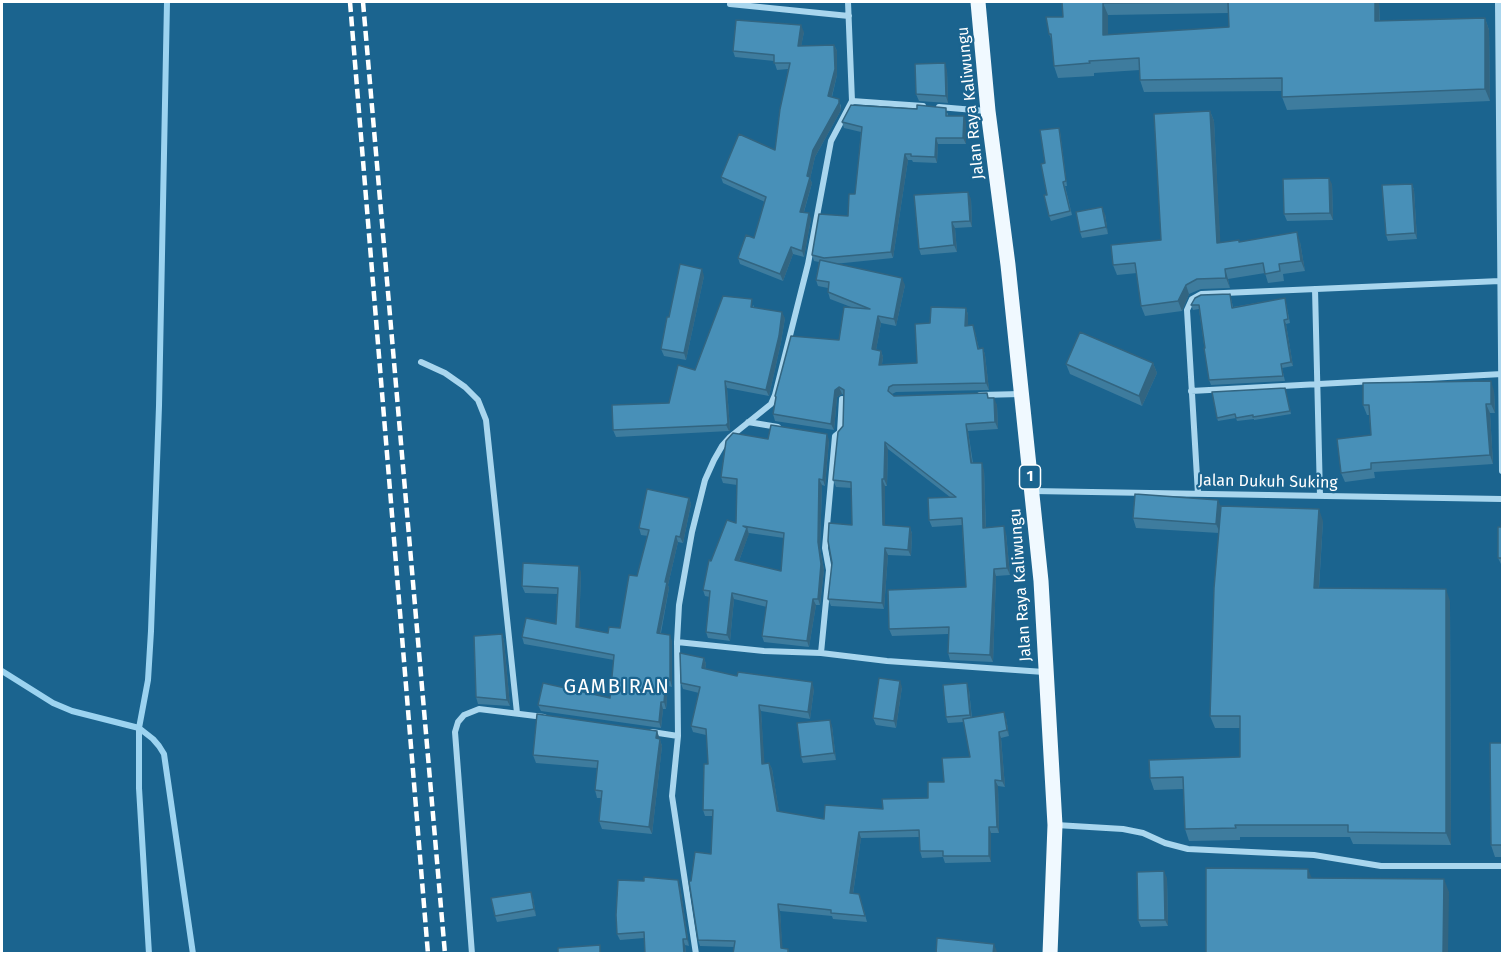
<!DOCTYPE html>
<html>
<head>
<meta charset="utf-8">
<style>
  body { margin:0 }
  #map { position:relative; width:1504px; height:955px; overflow:hidden; background:#1b648f; font-family:"Fira Sans",sans-serif }
  canvas { display:block }
  .frame { position:absolute; inset:0; border:3px solid #fff; pointer-events:none }
</style>
</head>
<body>
<div id="map">
<canvas width="1504" height="955"></canvas>
<div class="frame"></div>
</div>
<script>
const ctx = document.querySelector('canvas').getContext('2d');
ctx.lineJoin = 'round';
const shape = rows => new Path2D(rows.map(r => 'M' + r).join(''));
function strokePath(path, color, width, dash) { ctx.strokeStyle = color; ctx.lineWidth = width; ctx.lineCap = dash ? 'butt' : 'round'; ctx.setLineDash(dash || []); ctx.stroke(path); }
function fillPath(path, color) { ctx.fillStyle = color; ctx.fill(path, 'evenodd'); }
function write(font, color, halo, rows, align = 'center') {
  ctx.font = font + ' "Fira Sans",sans-serif'; ctx.lineWidth = 4.5; ctx.setLineDash([]); ctx.textBaseline = 'middle'; ctx.strokeStyle = halo; ctx.fillStyle = color; for (const [text, x, y, turn = 0] of rows) {
    ctx.save(); ctx.translate(x, y); ctx.rotate((+turn || 0) * Math.PI / 180); ctx.textAlign = isNaN(turn) ? turn : align; if (halo) ctx.strokeText(text, 0, 0); ctx.fillText(text, 0, 0); ctx.restore();
  }
}
strokePath(shape([
  [2,671,53,703,72,711,139,728,153,739,159,746,164,754,193,954],
  [149,954,139,788,139,728,148,680,151,631,159,406,167,2]
]), '#9cd3f0', 6);
strokePath(shape([
  [1498,2,1502,471],
  [730,4,849,16],
  [852,101,923,106],
  [939,107,986,111],
  [1315,289,1320,496],
  [421,362,445,373,465,387,478,400,486,420,517,713],
  [1191,391,1502,374],
  [980,395,1021,394],
  [748,422,778,427],
  [1033,491,1502,499],
  [1198,494,1187,310,1192,299,1201,294,1500,281],
  [677,642,764,651,821,653,887,661,1044,672],
  [821,653,829,570,825,548,835,436,840,432,842,399],
  [652,732,678,736],
  [1056,825,1123,829,1143,833,1165,843,1188,849,1314,855,1381,866,1502,866],
  [472,954,455,732,458,722,464,715,479,709,544,717],
  [696,954,672,796,678,736,677,642,679,605,692,532,705,480,714,460,722,446,730,437,771,404,775,395,808,264,831,141,852,101,848,2]
]), '#a9d6ee', 6);
strokePath(shape([
  [978,2,988,111,1008,265,1041,581,1055,825,1050,954]
]), '#f0f9ff', 15);
strokePath(shape([
  [350,2,428,954],
  [363,2,445,954]
]), '#fff', 4.5, [10, 4.5]);
fillPath(shape([
  [1062,2,1379,2,1380,21,1485,18,1489,30,1490,101,1287,110,1282,97,1282,91,1144,92,1140,80,1140,70,1094,73,1094,76,1058,78,1054,66,1052,41,1049,34,1063,17],
  [1229,13,1229,27,1108,35,1108,15],
  [804,32,801,46,834,45,837,51,837,75,832,97,841,105,841,110,815,157,810,179,812,183,804,212,811,219,804,257,793,254,783,281,740,264,738,258,754,238,765,202,723,183,721,177,775,150,788,69,777,70,774,61,735,57,733,51],
  [947,70,948,103,919,101,916,94],
  [1210,111,1214,121,1220,243,1300,242,1305,271,1283,274,1284,281,1268,283,1265,273,1228,279,1230,288,1201,289,1189,294,1182,311,1145,316,1141,306,1137,273,1117,275,1113,265,1161,240],
  [948,113,948,116,966,122,966,144,938,144,937,163,913,162,912,160,908,160,893,258,834,264,905,285,896,326,881,323,876,350,881,351,883,357,882,364,917,363,930,323,966,308,968,315,968,326,975,332,979,349,983,348,985,355,989,390,896,392,892,394,894,396,989,398,997,405,998,429,968,431,973,463,984,470,986,528,1006,533,1010,575,996,576,993,662,950,660,948,653,948,634,892,636,889,629,966,587,962,525,932,527,929,520,950,497,888,449,887,486,885,486,885,525,910,527,912,534,911,556,888,555,884,609,831,606,828,599,852,525,852,488,836,487,833,480,843,426,844,395,842,394,837,397,834,430,775,421,773,414,776,399,775,396,839,340,851,307,830,299,828,292,828,288,818,286,816,280,819,262,814,261,812,255,848,216,855,194,861,132,844,128,842,122],
  [1059,128,1060,132,1067,186,1065,186,1072,215,1051,221,1049,216,1047,195,1045,163],
  [1332,184,1333,220,1287,221,1284,214],
  [1412,184,1414,190,1417,239,1388,241,1386,235],
  [971,199,972,227,955,228,957,252,921,255,919,249],
  [1105,214,1108,234,1082,238,1080,232],
  [704,276,686,360,664,356,661,349,669,317],
  [1230,294,1233,307,1285,298,1290,323,1286,324,1293,366,1282,368,1285,381,1211,385,1209,380,1199,309,1193,310,1191,305],
  [754,305,754,307,785,318,781,342,769,396,727,388,730,430,729,431,616,437,613,430,669,403,695,370],
  [1153,363,1157,373,1142,406,1070,374,1066,364],
  [1285,388,1291,414,1254,420,1254,419,1237,421,1236,418,1218,421,1217,418],
  [1494,391,1495,413,1490,413,1493,464,1374,472,1375,478,1345,482,1341,473,1371,435,1369,415,1367,415,1363,405],
  [768,439,829,440,825,486,822,485,820,548,824,570,820,605,816,605,809,647,764,642,762,636,767,607,734,599,730,641,708,638,706,632,710,597,705,596,703,590,711,561,736,523,737,485,723,483,721,477],
  [749,533,784,538,781,571,739,561],
  [689,498,691,504,683,543,678,542,668,585,669,588,661,633,672,641,672,687,668,686,666,709,663,709,661,728,541,711,538,705,610,698,614,660,524,644,522,637,556,624,557,594,525,593,522,586,581,572,579,628,608,633,620,628,637,576,648,536,641,535,639,528],
  [1503,502,1503,564,1501,564,1498,558],
  [1221,507,1323,521,1319,588,1450,601,1451,845,1353,844,1350,837,1240,837,1240,840,1189,841,1185,829,1183,789,1154,790,1150,778,1240,757,1240,728,1215,728,1210,716,1219,533,1136,528,1133,518],
  [502,634,504,641,510,706,478,704,476,697],
  [704,658,706,664,705,669,737,676,814,689,810,719,761,711,764,764,769,763,772,769,779,812,824,819,883,809,928,798,944,782,970,757,964,722,948,723,946,717,969,690,972,718,1006,718,1009,736,1001,738,1005,787,998,786,999,833,991,833,991,862,945,863,943,857,922,858,920,851,920,837,861,838,853,894,861,900,867,922,833,919,832,916,780,911,782,949,788,949,790,954,733,954,734,947,700,946,698,940,691,881,711,854,713,816,705,816,703,810,708,764,706,735,693,732,691,726,699,693,683,689,681,683],
  [902,687,896,728,876,725,873,718],
  [832,726,836,760,803,763,801,757],
  [657,731,662,746,652,834,602,829,599,821,602,798,597,798,595,790,597,768,536,763,533,755],
  [1503,743,1503,857,1495,857,1491,845],
  [1167,878,1168,926,1141,927,1138,920],
  [680,886,689,946,685,945,686,954,645,954,644,938,620,940,617,934],
  [533,898,536,916,497,922,495,916]
]), '#3e7c9e');
fillPath(shape([
  [1375,2,1379,2,1380,34,1375,21],
  [1103,3,1108,15,1108,47,1103,35],
  [1485,18,1489,30,1490,101,1485,89],
  [801,25,804,32,800,52,798,46],
  [834,45,837,51,837,75,830,103,828,96],
  [945,63,947,70,948,103,946,96],
  [839,99,841,110,815,157,810,179,812,183,802,218,800,212,813,150],
  [1210,111,1214,121,1221,253,1217,243],
  [964,116,966,122,966,144,963,138],
  [936,138,938,144,937,163,935,157],
  [905,154,908,160,893,258,891,252],
  [1329,178,1332,184,1333,220,1330,213],
  [1412,184,1414,190,1417,239,1415,233],
  [968,192,971,199,972,227,970,221],
  [1102,207,1105,214,1108,234,1106,227],
  [809,213,811,219,804,257,802,251],
  [952,222,955,228,957,252,954,245],
  [1297,232,1300,242,1305,271,1301,261],
  [791,247,793,254,783,281,780,274],
  [702,269,704,276,686,360,684,353],
  [1225,269,1228,279,1230,288,1226,278],
  [902,278,905,285,896,326,894,319],
  [1186,285,1189,294,1182,311,1178,301],
  [966,308,968,315,968,333,965,326],
  [782,312,785,318,781,342,769,396,766,390],
  [878,316,881,323,875,356,872,349],
  [1284,320,1286,324,1293,366,1291,362],
  [973,325,975,332,980,356,978,349],
  [983,348,985,355,989,390,986,383],
  [881,351,883,357,881,371,879,365],
  [1153,363,1157,373,1142,406,1139,396],
  [725,381,727,388,730,430,729,431,726,425],
  [1491,381,1494,391,1495,413,1491,404],
  [839,387,842,394,837,397,834,430,831,424,835,390],
  [994,398,997,405,998,429,995,422],
  [1486,404,1490,413,1493,464,1490,455],
  [966,424,968,431,973,470,971,463],
  [827,434,829,440,825,486,823,480],
  [885,442,888,449,887,486,884,479],
  [982,463,984,470,986,535,983,528],
  [819,479,822,485,820,548,824,570,820,605,818,599,818,542],
  [882,479,885,486,885,532,883,525],
  [689,498,691,504,683,543,680,537],
  [1218,500,1222,509,1220,533,1216,524],
  [1319,509,1323,521,1318,600,1314,588],
  [1004,526,1006,533,1010,575,1007,568],
  [910,527,912,534,911,556,908,550],
  [747,528,749,534,737,566,735,560],
  [676,536,678,542,668,585,669,588,659,639,657,633,665,582],
  [885,548,888,555,884,609,882,603],
  [579,566,581,572,579,634,576,627],
  [994,569,996,576,993,662,990,655],
  [1446,589,1450,601,1451,845,1446,833],
  [732,593,734,599,730,641,727,635],
  [813,599,816,605,809,647,807,641],
  [502,634,504,641,510,706,507,700],
  [670,635,672,641,672,687,670,680],
  [704,658,706,664,704,674,702,668],
  [666,679,668,686,666,709,664,702],
  [900,681,902,687,896,728,894,721],
  [812,682,814,689,810,719,808,712],
  [967,683,969,690,972,722,970,715],
  [661,702,663,709,661,728,659,722],
  [759,705,761,711,765,770,762,764],
  [1004,712,1006,718,1009,736,1007,730],
  [830,720,832,726,836,760,834,753],
  [657,731,662,746,652,834,649,827],
  [999,732,1001,738,1005,787,1002,781],
  [769,763,772,769,780,817,777,811],
  [995,780,998,786,999,833,997,827],
  [989,827,991,833,991,862,989,856],
  [859,832,861,838,852,900,850,893],
  [1308,869,1313,881,1308,878],
  [1164,871,1167,878,1168,926,1165,920],
  [1444,879,1449,892,1448,954,1443,954],
  [678,880,680,886,689,946,687,939],
  [531,892,533,898,536,916,534,909],
  [778,904,780,911,783,954,781,948],
  [683,939,685,945,686,954,684,954],
  [994,944,997,952,997,954,993,954]
]), '#326581');
const building = shape([
  [1062,2,1203,2,1103,3,1103,35,1229,27,1228,2,1375,2,1375,21,1485,18,1485,89,1282,97,1282,78,1140,80,1139,58,1089,61,1090,63,1054,66,1051,34,1049,34,1046,17,1063,17,1062,2],
  [736,20,801,25,798,46,834,45,835,69,828,96,839,99,839,103,813,150,807,176,810,177,800,212,809,213,802,251,791,247,780,274,738,258,746,235,754,238,766,197,721,177,739,134,775,150,780,109,790,63,774,63,774,55,733,51,736,20],
  [945,63,946,96,916,94,915,64,945,63],
  [851,105,917,109,917,105,946,108,946,116,964,116,963,138,936,138,935,157,911,156,911,154,905,154,891,252,824,258,812,255,819,214,848,216,849,194,855,194,862,127,842,122,851,105],
  [1210,111,1217,243,1239,240,1239,242,1297,232,1301,261,1279,264,1280,271,1265,274,1263,263,1225,269,1226,278,1197,279,1186,285,1178,301,1141,306,1135,263,1113,265,1111,245,1161,240,1154,114,1210,111],
  [1059,128,1066,181,1063,182,1070,211,1049,216,1044,195,1047,195,1041,164,1045,163,1040,130,1059,128],
  [1329,178,1330,213,1284,214,1283,179,1329,178],
  [1412,184,1415,233,1386,235,1382,185,1412,184],
  [968,192,970,221,952,222,954,245,919,249,914,195,968,192],
  [1102,207,1106,227,1080,232,1076,212,1102,207],
  [820,260,902,278,894,319,878,316,872,349,881,351,879,365,917,363,915,324,930,323,931,307,966,308,965,326,973,325,978,349,983,348,986,383,893,385,889,387,888,391,894,396,987,393,988,398,994,398,995,422,966,424,971,463,982,463,983,528,1004,526,1007,568,994,569,990,655,948,653,949,627,889,629,888,590,966,587,962,518,929,520,928,498,956,497,885,442,884,479,882,479,883,525,910,527,908,550,885,548,882,603,828,599,832,563,828,541,829,523,852,525,851,482,833,480,838,432,843,426,844,390,839,387,835,390,831,424,773,414,776,397,775,396,791,336,839,340,844,307,870,309,828,292,829,282,816,280,820,260],
  [680,264,702,269,684,353,661,349,667,317,669,317,680,264],
  [1230,294,1232,308,1285,298,1288,319,1284,320,1291,362,1281,364,1283,376,1209,380,1204,348,1205,348,1199,305,1191,305,1195,298,1201,295,1230,294],
  [723,296,752,299,751,307,782,312,779,336,766,390,725,381,728,423,726,425,613,430,612,405,669,403,678,365,695,370,723,296],
  [1080,332,1153,363,1139,396,1066,364,1080,332],
  [1491,381,1491,404,1486,404,1490,455,1371,463,1371,469,1341,473,1337,439,1371,435,1369,405,1363,405,1363,383,1491,381],
  [1285,388,1290,411,1253,417,1253,415,1236,418,1235,414,1217,418,1212,392,1285,388],
  [771,425,827,434,823,480,819,479,818,542,821,564,818,599,813,599,807,641,762,636,767,601,732,593,727,635,706,632,710,591,703,590,709,560,711,561,727,520,736,523,737,479,721,477,726,441,733,433,768,439,771,425],
  [743,526,784,533,781,571,735,560,747,528,743,526],
  [647,489,689,498,680,537,676,536,665,582,667,582,657,633,670,635,670,680,666,679,664,702,661,702,659,722,538,705,543,683,610,698,614,655,522,637,526,618,556,624,558,588,522,586,523,563,579,566,576,627,608,633,609,627,620,628,629,575,637,576,649,530,639,528,647,489],
  [1135,494,1218,500,1216,524,1133,518,1135,494],
  [1503,502,1503,558,1498,558,1498,527,1501,527,1503,502],
  [1221,506,1319,509,1314,588,1446,589,1446,833,1348,832,1348,825,1235,825,1236,828,1185,829,1183,777,1150,778,1149,760,1240,757,1240,716,1210,716,1214,588,1221,506],
  [502,634,507,700,476,697,474,636,502,634],
  [680,653,704,658,702,668,737,676,738,672,812,682,808,712,759,705,762,764,769,763,777,811,824,819,825,805,883,809,882,799,928,798,928,782,944,782,942,758,970,757,963,719,1004,712,1007,730,999,732,1002,781,995,780,997,827,989,827,989,856,943,856,943,851,920,851,919,830,859,832,850,893,859,894,865,916,831,913,831,910,778,904,781,948,788,949,788,954,733,954,735,941,698,940,689,881,691,881,695,852,711,854,713,810,703,810,704,764,708,764,706,729,691,726,700,687,681,683,680,653],
  [879,678,900,681,894,721,873,718,879,678],
  [967,683,970,715,946,717,943,685,967,683],
  [537,714,657,731,656,738,660,739,649,827,599,821,602,791,595,790,598,761,533,755,537,714],
  [830,720,834,753,801,757,797,723,830,720],
  [1490,743,1503,743,1503,845,1491,845,1490,743],
  [1206,868,1308,869,1308,878,1444,879,1443,954,1206,954,1206,868],
  [1164,871,1165,920,1138,920,1137,872,1164,871],
  [644,877,678,880,687,939,683,939,684,954,645,954,644,932,617,934,616,915,618,880,644,881,644,877],
  [531,892,534,909,495,916,491,898,531,892],
  [937,938,994,944,993,954,936,954,937,938],
  [600,945,600,954,558,954,558,948,600,945]
]);
fillPath(building, '#4890b8');
strokePath(building, '#326581', 1.5);
for (const [x, y, w] of [
  [1030,477,21]
]) { const box = new Path2D(); box.roundRect(x - w / 2, y - 12, w, 24, 4.5); ctx.fillStyle = '#1b648f'; ctx.fill(box); strokePath(box, '#fff', 1.5); }
write('bold 15px', '#fff', null, [
  ["1",1030,477]
]);
write('16px', '#fff', '#1b648f', [
  ["Jalan Raya Kaliwungu",971,103,-96],
  ["Jalan Dukuh Suking",1268,482,1],
  ["Jalan Raya Kaliwungu",1021,585,-94]
]);
ctx.letterSpacing = '1.5px';
write('20px', '#fff', '#1b648f', [
  ["GAMBIRAN",617,687]
]);
ctx.letterSpacing = '0px';
</script>
</body>
</html>
